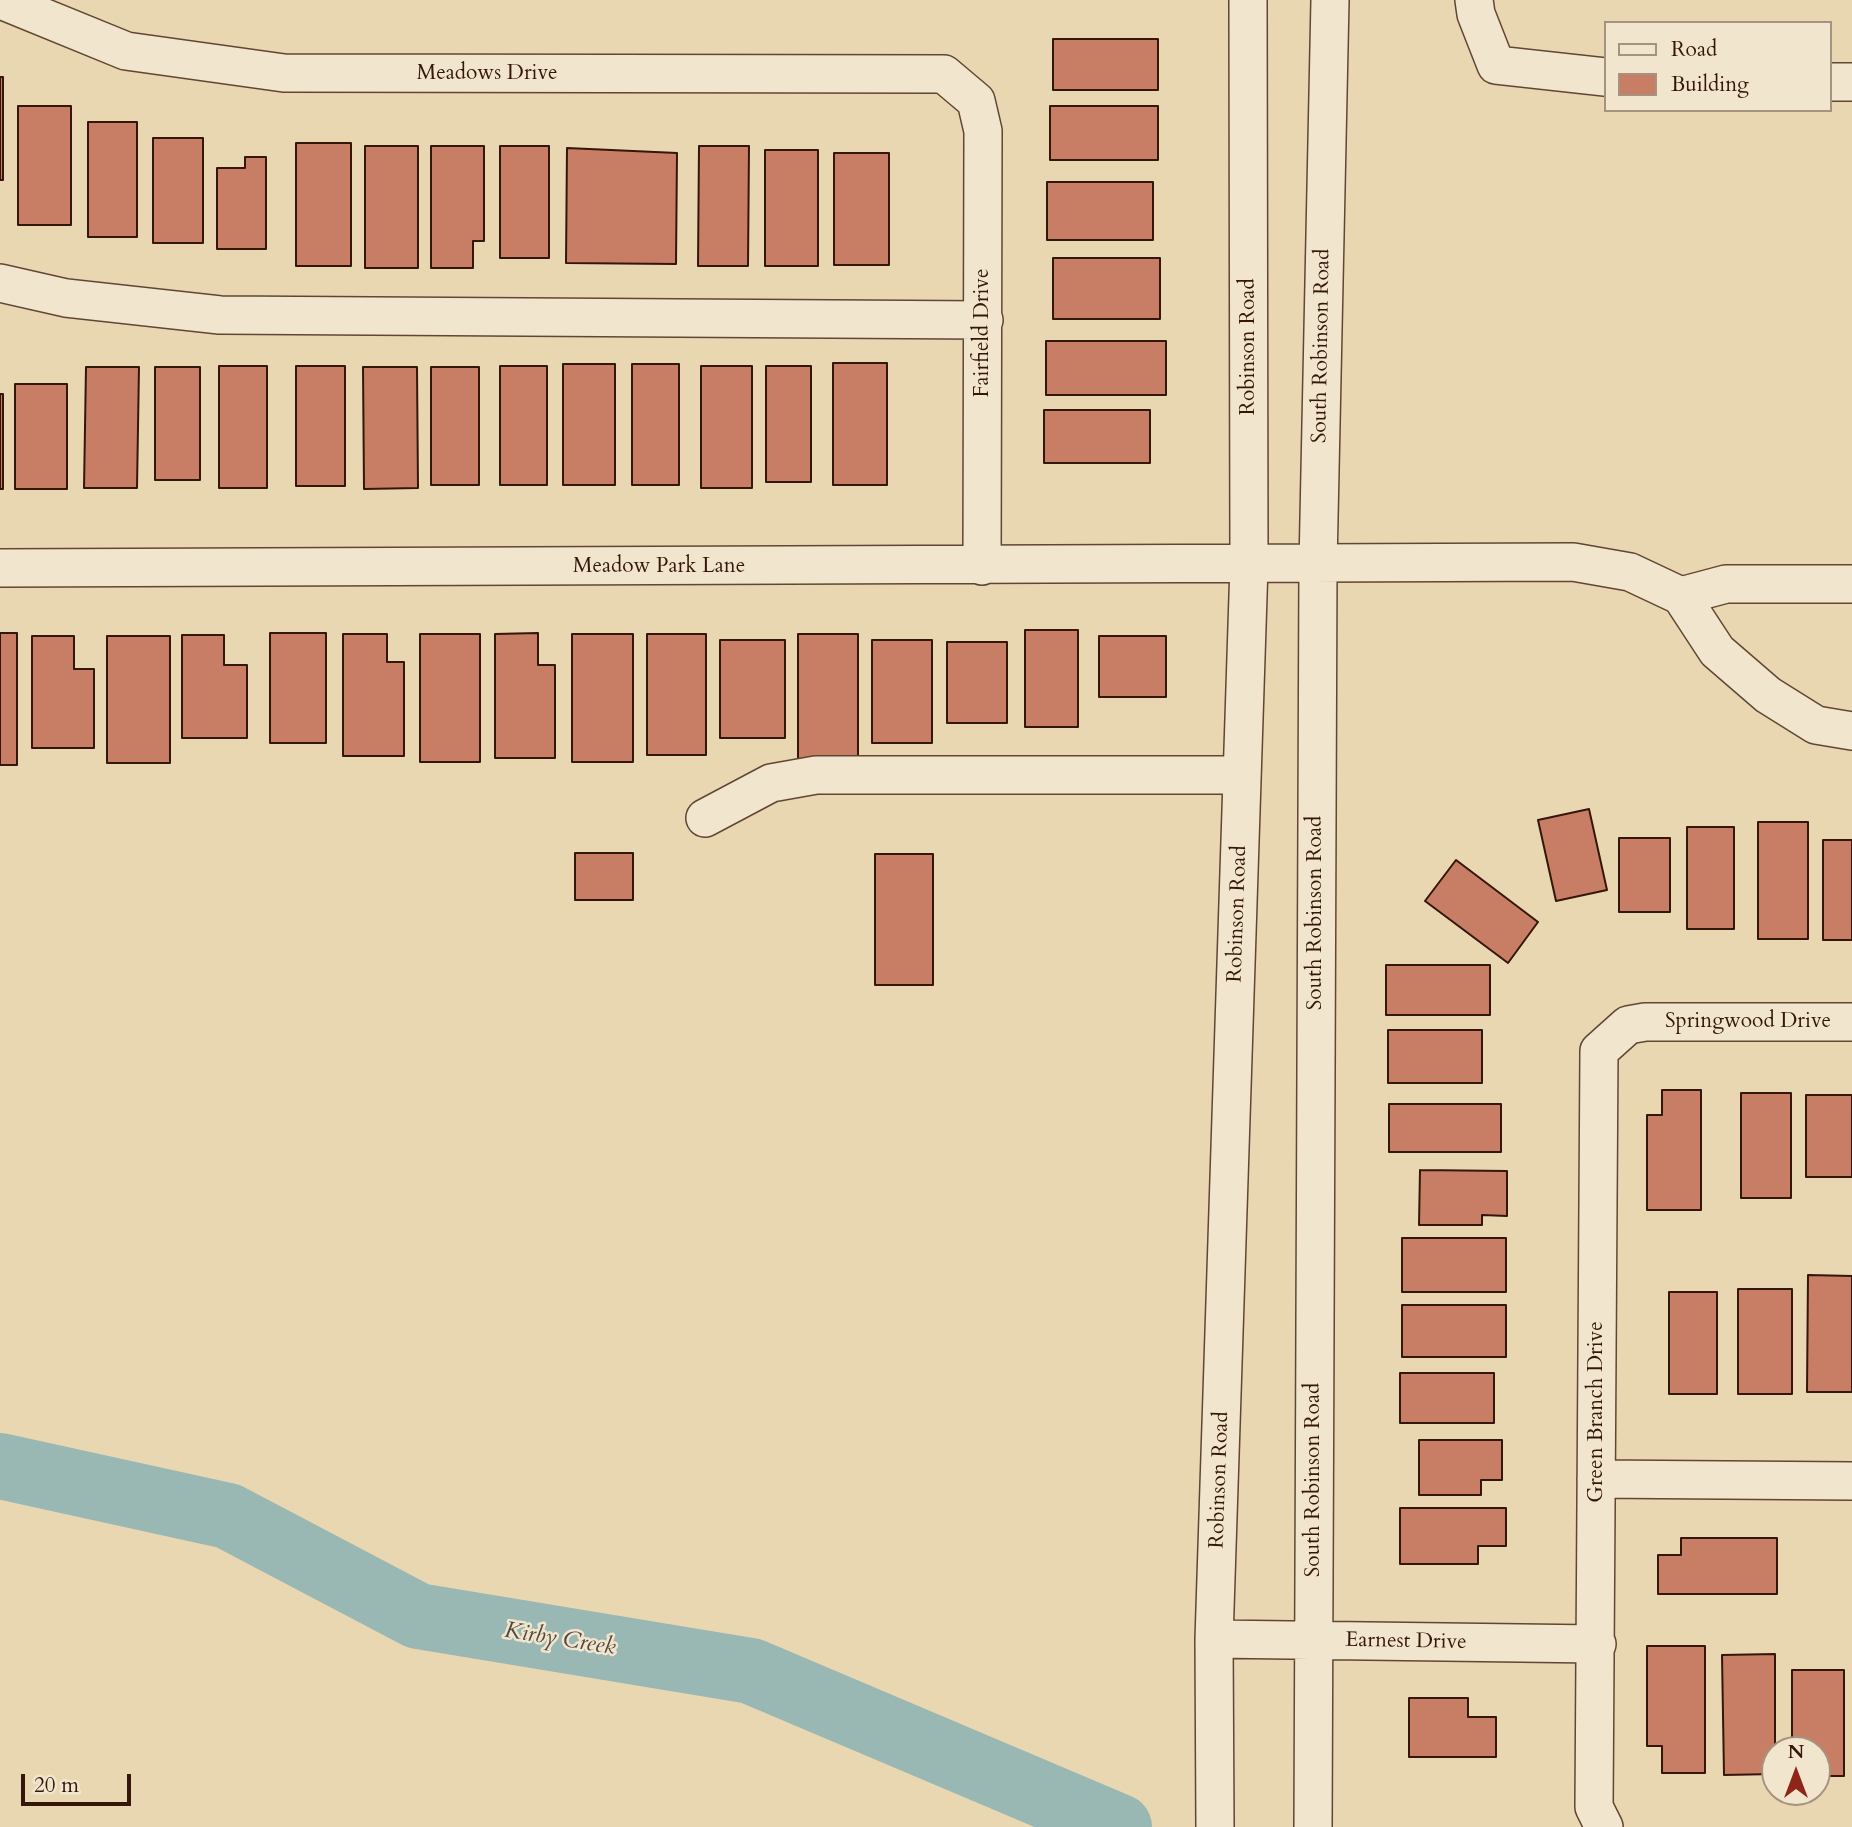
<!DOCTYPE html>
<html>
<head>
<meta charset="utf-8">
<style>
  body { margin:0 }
  #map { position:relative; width:1852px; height:1827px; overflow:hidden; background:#e9d7b2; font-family:Cardo,serif }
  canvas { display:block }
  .legend { position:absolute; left:1604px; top:21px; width:228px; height:91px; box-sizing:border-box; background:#f1e5cd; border:2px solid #a5927f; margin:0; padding:9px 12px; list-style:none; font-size:21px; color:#34160a }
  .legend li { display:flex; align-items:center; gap:14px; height:35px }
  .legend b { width:35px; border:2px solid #a5927f }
  .north { position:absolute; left:1761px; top:1736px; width:70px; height:70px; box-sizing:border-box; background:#f1e5cd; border:2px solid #a5927f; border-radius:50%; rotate:0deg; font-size:19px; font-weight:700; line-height:28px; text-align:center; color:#34160a }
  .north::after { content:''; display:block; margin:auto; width:24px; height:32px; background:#8f2418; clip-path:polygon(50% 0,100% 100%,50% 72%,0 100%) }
  .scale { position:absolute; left:21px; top:1774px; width:110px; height:32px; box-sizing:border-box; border:4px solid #34160a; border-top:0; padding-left:9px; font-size:21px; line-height:24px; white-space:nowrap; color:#34160a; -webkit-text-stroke:5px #f1e5cd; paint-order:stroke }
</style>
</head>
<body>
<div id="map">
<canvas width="1852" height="1827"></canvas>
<ul class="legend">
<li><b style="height:9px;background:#f1e5cd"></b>Road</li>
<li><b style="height:19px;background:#c87e65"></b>Building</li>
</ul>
<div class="north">N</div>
<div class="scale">20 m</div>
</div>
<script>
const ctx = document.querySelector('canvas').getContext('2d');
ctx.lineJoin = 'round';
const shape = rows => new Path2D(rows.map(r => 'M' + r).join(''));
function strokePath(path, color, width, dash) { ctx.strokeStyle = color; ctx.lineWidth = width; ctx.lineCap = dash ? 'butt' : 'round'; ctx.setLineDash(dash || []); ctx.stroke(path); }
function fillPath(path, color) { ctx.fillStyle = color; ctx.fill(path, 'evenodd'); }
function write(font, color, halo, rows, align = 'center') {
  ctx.font = font + ' Cardo,serif'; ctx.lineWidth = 5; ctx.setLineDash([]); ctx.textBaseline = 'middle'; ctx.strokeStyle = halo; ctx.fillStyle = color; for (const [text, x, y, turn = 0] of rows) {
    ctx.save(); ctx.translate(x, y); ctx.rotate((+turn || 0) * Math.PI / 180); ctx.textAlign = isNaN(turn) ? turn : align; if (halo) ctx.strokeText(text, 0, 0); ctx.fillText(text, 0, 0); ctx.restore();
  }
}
strokePath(shape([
  [0,1466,228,1516,418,1616,751,1671,1119,1827]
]), '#99b8b3', 66);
const building = shape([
  [1053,39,1158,39,1158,90,1053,90,1053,39],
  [0,77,3,77,3,180,0,180,0,77],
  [18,106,71,106,71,225,18,225,18,106],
  [1050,106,1158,106,1158,160,1050,160,1050,106],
  [88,122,137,122,137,237,88,237,88,122],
  [153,138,203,138,203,243,153,243,153,138],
  [296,143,351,143,351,266,296,266,296,143],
  [365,146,418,146,418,268,365,268,365,146],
  [431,146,484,146,484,241,473,241,473,268,431,268,431,146],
  [500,146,549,146,549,258,500,258,500,146],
  [699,146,749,146,748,266,698,266,699,146],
  [567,148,677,153,676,264,566,263,567,148],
  [765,150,818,150,818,266,765,266,765,150],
  [834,153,889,153,889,265,834,265,834,153],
  [245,157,266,157,266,249,217,249,217,168,245,168,245,157],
  [1047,182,1153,182,1153,240,1047,240,1047,182],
  [1053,258,1160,258,1160,319,1053,319,1053,258],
  [1046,341,1166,341,1166,395,1046,395,1046,341],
  [833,363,887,363,887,485,833,485,833,363],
  [563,364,615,364,615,485,563,485,563,364],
  [632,364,679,364,679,485,632,485,632,364],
  [219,366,267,366,267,488,219,488,219,366],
  [296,366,345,366,345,486,296,486,296,366],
  [500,366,547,366,547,485,500,485,500,366],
  [701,366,752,366,752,488,701,488,701,366],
  [766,366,811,366,811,482,766,482,766,366],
  [86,367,139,367,137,488,84,488,86,367],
  [155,367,200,367,200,480,155,480,155,367],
  [363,367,417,367,418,488,364,489,363,367],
  [431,367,479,367,479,485,431,485,431,367],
  [15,384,67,384,67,489,15,489,15,384],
  [0,394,3,394,3,489,0,489,0,394],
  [1044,410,1150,410,1150,463,1044,463,1044,410],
  [1025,630,1078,630,1078,727,1025,727,1025,630],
  [0,633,17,633,17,765,0,765,0,633],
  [270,633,326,633,326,743,270,743,270,633],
  [538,633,538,665,555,665,555,758,495,758,495,634,538,633],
  [343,634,387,634,387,662,404,662,404,756,343,756,343,634],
  [420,634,480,634,480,762,420,762,420,634],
  [572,634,633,634,633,762,572,762,572,634],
  [647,634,706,634,706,755,647,755,647,634],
  [798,634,858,634,858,762,798,762,798,634],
  [182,635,224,635,224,665,247,665,247,738,182,738,182,635],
  [32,636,74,636,74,669,94,669,94,748,32,748,32,636],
  [107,636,170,636,170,763,107,763,107,636],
  [1099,636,1166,636,1166,697,1099,697,1099,636],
  [720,640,785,640,785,738,720,738,720,640],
  [872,640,932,640,932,743,872,743,872,640],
  [947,642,1007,642,1007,723,947,723,947,642],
  [1589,809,1607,890,1556,901,1538,820,1589,809],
  [1758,822,1808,822,1808,939,1758,939,1758,822],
  [1687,827,1734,827,1734,929,1687,929,1687,827],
  [1619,838,1670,838,1670,912,1619,912,1619,838],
  [1823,840,1852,840,1852,940,1823,940,1823,840],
  [575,853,633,853,633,900,575,900,575,853],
  [875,854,933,854,933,985,875,985,875,854],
  [1456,860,1538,922,1508,963,1425,901,1456,860],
  [1386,965,1490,965,1490,1015,1386,1015,1386,965],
  [1388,1030,1482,1030,1482,1083,1388,1083,1388,1030],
  [1662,1090,1701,1090,1701,1210,1647,1210,1647,1115,1662,1115,1662,1090],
  [1741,1093,1791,1093,1791,1198,1741,1198,1741,1093],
  [1806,1095,1852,1095,1852,1177,1806,1177,1806,1095],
  [1389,1104,1501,1104,1501,1152,1389,1152,1389,1104],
  [1420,1170,1507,1171,1507,1216,1482,1215,1482,1225,1419,1225,1420,1170],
  [1402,1238,1506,1238,1506,1292,1402,1292,1402,1238],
  [1808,1275,1852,1276,1852,1392,1807,1392,1808,1275],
  [1738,1289,1792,1289,1792,1394,1738,1394,1738,1289],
  [1669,1292,1717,1292,1717,1394,1669,1394,1669,1292],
  [1402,1305,1506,1305,1506,1357,1402,1357,1402,1305],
  [1400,1373,1494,1373,1494,1423,1400,1423,1400,1373],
  [1419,1440,1502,1440,1502,1480,1481,1480,1481,1495,1419,1495,1419,1440],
  [1400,1508,1506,1508,1506,1546,1478,1546,1478,1564,1400,1564,1400,1508],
  [1681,1538,1777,1538,1777,1594,1658,1594,1658,1555,1681,1555,1681,1538],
  [1647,1646,1705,1646,1705,1773,1662,1773,1662,1746,1647,1746,1647,1646],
  [1775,1654,1775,1774,1724,1775,1722,1655,1775,1654],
  [1792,1670,1844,1670,1844,1776,1817,1776,1817,1750,1792,1750,1792,1670],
  [1409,1698,1468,1698,1468,1717,1496,1717,1496,1757,1409,1757,1409,1698]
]);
fillPath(building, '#c87e65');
strokePath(building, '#34160a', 2);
const minor = shape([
  [1,0,126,51,284,73,944,74,976,101,983,131,982,566],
  [1474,0,1476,14,1496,65,1605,77],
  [1829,82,1852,82],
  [0,283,66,298,220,315,984,320],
  [0,568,1573,562,1630,572,1681,596,1717,651,1768,695,1816,725,1852,731],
  [1681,596,1726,584,1852,584],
  [705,818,771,783,816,775,1242,775],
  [1596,1479,1852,1481],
  [1214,1639,1597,1644],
  [1215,1827,1214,1639,1249,565,1248,0],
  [1313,1827,1318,565,1330,0],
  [1604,1827,1594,1807,1599,1051,1628,1025,1645,1022,1852,1022]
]);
strokePath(minor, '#614634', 40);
strokePath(minor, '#f1e5cd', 37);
write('21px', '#34160a', '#f1e5cd', [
  ["Meadows Drive",487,74],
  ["Fairfield Drive",983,333,-90],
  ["South Robinson Road",1322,346,-89],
  ["Robinson Road",1249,347,-90],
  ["Meadow Park Lane",659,567],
  ["South Robinson Road",1316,913,-90],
  ["Robinson Road",1238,914,-88],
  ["Springwood Drive",1748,1022],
  ["Green Branch Drive",1597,1412,-90],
  ["Robinson Road",1220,1480,-88],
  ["South Robinson Road",1314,1480,-90],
  ["Earnest Drive",1406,1642,1]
]);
write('italic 23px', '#52473d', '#f1e5cd', [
  ["Kirby Creek",560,1640,9]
]);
</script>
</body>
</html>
